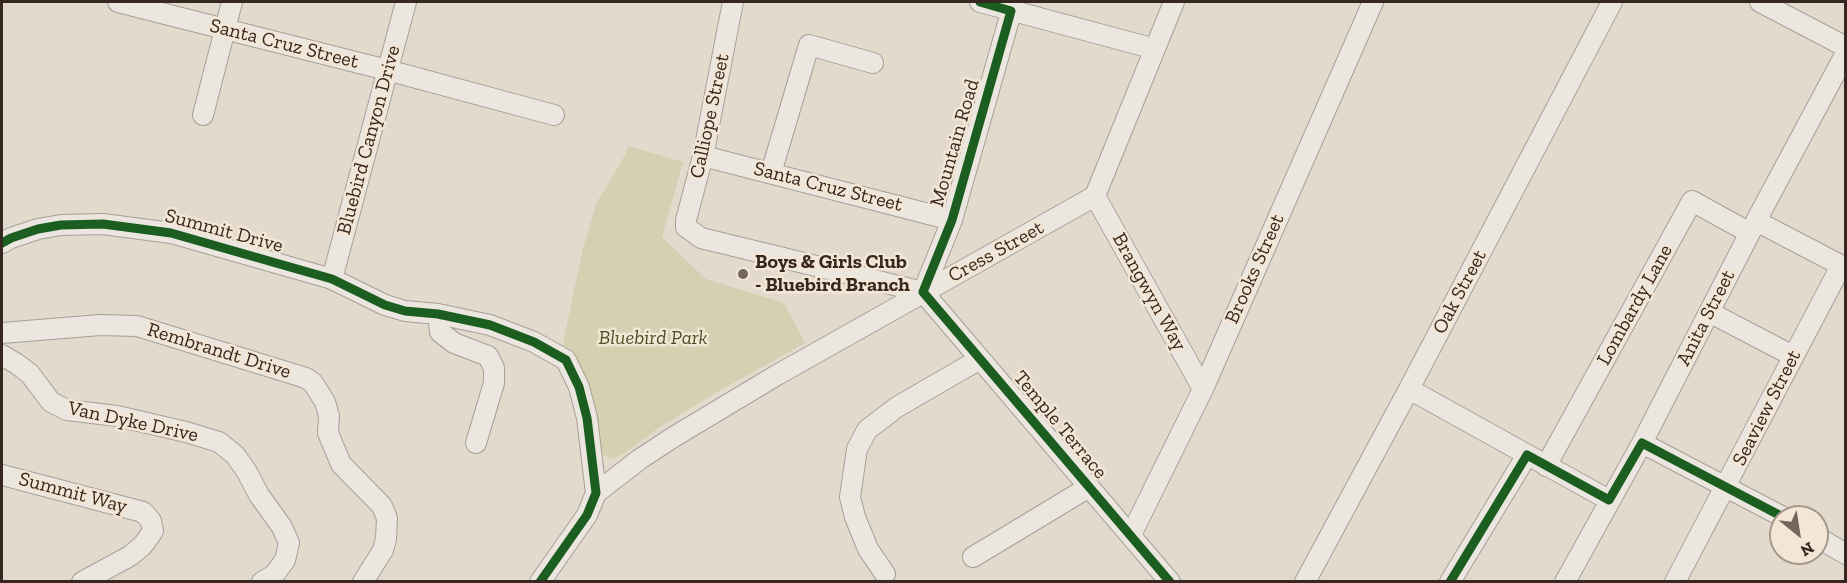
<!DOCTYPE html>
<html>
<head>
<meta charset="utf-8">
<style>
  body { margin:0 }
  #map { position:relative; width:1847px; height:583px; overflow:hidden; background:#e3dace; font-family:"Zilla Slab",serif }
  canvas { display:block }
  .frame { position:absolute; inset:0; border:3px solid #362720; pointer-events:none }
  .north { position:absolute; left:1769px; top:505px; width:60px; height:60px; box-sizing:border-box; background:#f3e6d5; border:2px solid #a79a8d; border-radius:50%; rotate:150deg; font-size:16px; font-weight:700; line-height:24px; text-align:center; color:#362720 }
  .north::after { content:''; display:block; margin:auto; width:21px; height:27px; background:#73665d; clip-path:polygon(50% 0,100% 100%,50% 72%,0 100%) }
</style>
</head>
<body>
<div id="map">
<canvas width="1847" height="583"></canvas>
<div class="frame"></div>
<div class="north">N</div>
</div>
<script>
const ctx = document.querySelector('canvas').getContext('2d');
ctx.lineJoin = 'round';
function fillPath(path, color) { ctx.fillStyle = color; ctx.fill(path, 'evenodd'); }
const shape = rows => new Path2D(rows.map(r => 'M' + r).join(''));
function strokePath(path, color, width, dash) { ctx.strokeStyle = color; ctx.lineWidth = width; ctx.lineCap = dash ? 'butt' : 'round'; ctx.setLineDash(dash || []); ctx.stroke(path); }
function write(font, color, halo, rows, align = 'center') {
  ctx.font = font + ' "Zilla Slab",serif'; ctx.lineWidth = 5; ctx.setLineDash([]); ctx.textBaseline = 'middle'; ctx.strokeStyle = halo; ctx.fillStyle = color; for (const [text, x, y, turn = 0] of rows) {
    ctx.save(); ctx.translate(x, y); ctx.rotate((+turn || 0) * Math.PI / 180); ctx.textAlign = isNaN(turn) ? turn : align; if (halo) ctx.strokeText(text, 0, 0); ctx.fillText(text, 0, 0); ctx.restore();
  }
}
fillPath(shape([
  [628,146,683,162,662,237,706,279,784,303,805,343,712,395,657,429,625,453,613,459,603,455,598,448,562,348,583,248,597,202,625,155]
]), '#d4d0b1');
const minor = shape([
  [118,2,387,70,554,115],
  [733,2,703,156,686,220,686,227,701,238,923,292,1170,582],
  [980,2,1155,49],
  [1760,2,1846,47],
  [203,115,232,2],
  [703,156,952,220],
  [771,173,809,45,873,63],
  [1095,196,1203,389],
  [1756,221,1846,268],
  [2,243,11,238,38,229,61,225,103,224,171,233,332,279,385,305,405,311,438,314,490,325,534,342,566,360,579,387,587,418,596,493,587,515,540,582],
  [332,279,406,2],
  [923,292,952,220,1014,2],
  [1709,312,1793,356],
  [438,314,440,332,454,343,488,356,494,368,494,383,476,443],
  [2,333,100,325,137,326,306,378,313,383,325,402,329,416,328,433,341,464,382,506,387,518,386,539,383,550,363,582],
  [2,355,17,364,30,374,51,402,67,410,117,416,186,432,219,442,235,455,247,472,259,495,282,527,289,543,285,560,274,575,262,582],
  [1409,389,1609,500],
  [1642,443,1783,517],
  [1546,466,1692,201,1750,233],
  [2,475,143,512,151,521,153,531,143,545,130,556,82,582],
  [596,493,640,459,672,438,777,375,1095,196,1174,2],
  [1131,535,1203,389,1373,2],
  [1817,537,1846,554],
  [973,557,1089,487],
  [885,574,868,549,855,517,850,497,857,449,867,430,897,407,980,359],
  [1305,582,1409,389,1612,2],
  [1450,582,1527,455],
  [1565,582,1642,443,1756,221,1846,53],
  [1675,582,1841,266]
]);
strokePath(minor, '#a89f97', 22);
strokePath(minor, '#ebe6df', 20);
strokePath(shape([
  [980,2,1011,11,952,220,923,292,1170,582],
  [2,243,11,238,38,229,61,225,103,224,171,233,332,279,385,305,405,311,438,314,490,325,534,342,566,360,579,387,587,418,596,493,587,515,540,582],
  [1450,582,1527,455,1609,500,1642,443,1783,517]
]), '#1b5e20', 9);
for (const [x, y, r, color] of [
  [743,274,6,"#73665d"]
]) { const dot = new Path2D(); dot.arc(x, y, r, 0, 2 * Math.PI); ctx.fillStyle = color; ctx.fill(dot); strokePath(dot, '#f3e6d5', 2); }
write('20px', '#362720', '#f3e6d5', [
  ["Santa Cruz Street",284,44,14],
  ["Calliope Street",710,116,-78],
  ["Bluebird Canyon Drive",369,140,-75],
  ["Mountain Road",955,143,-74],
  ["Santa Cruz Street",828,187,14],
  ["Summit Drive",224,231,15],
  ["Cress Street",996,252,-29],
  ["Brooks Street",1255,269,-66],
  ["Brangwyn Way",1149,292,61],
  ["Oak Street",1460,292,-62],
  ["Lombardy Lane",1635,305,-61],
  ["Anita Street",1706,318,-63],
  ["Rembrandt Drive",219,351,17],
  ["Seaview Street",1767,408,-63],
  ["Van Dyke Drive",133,422,12],
  ["Temple Terrace",1060,425,50],
  ["Summit Way",73,493,15]
]);
write('bold 20px', '#362720', '#f3e6d5', [
  ["Boys & Girls Club",755,262],
  ["- Bluebird Branch",755,285]
], 'left');
write('italic 20px', '#4c5128', '#f3e6d5', [
  ["Bluebird Park",653,338]
]);
</script>
</body>
</html>
